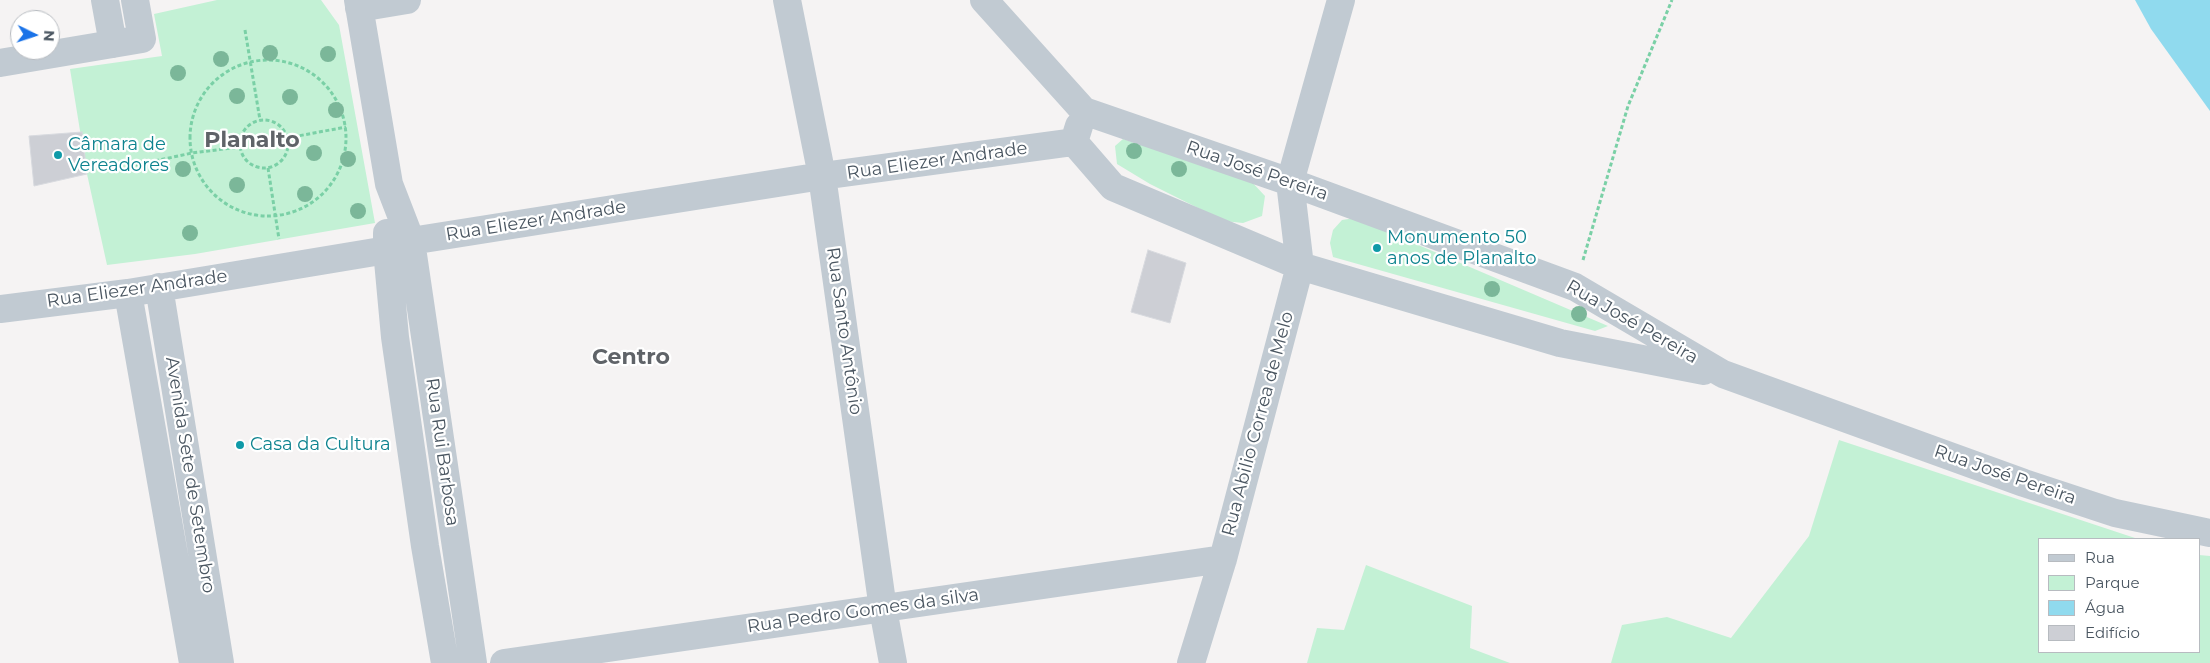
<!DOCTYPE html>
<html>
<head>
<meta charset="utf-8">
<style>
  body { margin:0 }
  #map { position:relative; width:2210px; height:663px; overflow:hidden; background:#f5f3f3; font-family:Montserrat,sans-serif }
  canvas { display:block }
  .legend { position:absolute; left:2038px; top:538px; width:162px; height:115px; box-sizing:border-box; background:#fff; border:1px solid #b7bbc0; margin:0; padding:6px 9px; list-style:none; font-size:15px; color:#4a5661 }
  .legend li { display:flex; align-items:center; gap:10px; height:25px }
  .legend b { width:25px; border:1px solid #b7bbc0 }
  .north { position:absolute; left:10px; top:10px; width:50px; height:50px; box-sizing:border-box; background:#fff; border:1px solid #b7bbc0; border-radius:50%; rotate:94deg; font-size:14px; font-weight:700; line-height:20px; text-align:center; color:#4a5661 }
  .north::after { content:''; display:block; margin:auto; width:18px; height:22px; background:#1a73e8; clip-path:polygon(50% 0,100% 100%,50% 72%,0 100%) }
</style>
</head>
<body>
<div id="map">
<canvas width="2210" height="663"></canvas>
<ul class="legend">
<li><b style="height:6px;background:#c1cad2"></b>Rua</li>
<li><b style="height:14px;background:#c3f1d5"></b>Parque</li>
<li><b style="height:14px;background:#90daee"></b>Água</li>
<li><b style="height:14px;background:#cdcfd5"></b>Edifício</li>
</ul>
<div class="north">N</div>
</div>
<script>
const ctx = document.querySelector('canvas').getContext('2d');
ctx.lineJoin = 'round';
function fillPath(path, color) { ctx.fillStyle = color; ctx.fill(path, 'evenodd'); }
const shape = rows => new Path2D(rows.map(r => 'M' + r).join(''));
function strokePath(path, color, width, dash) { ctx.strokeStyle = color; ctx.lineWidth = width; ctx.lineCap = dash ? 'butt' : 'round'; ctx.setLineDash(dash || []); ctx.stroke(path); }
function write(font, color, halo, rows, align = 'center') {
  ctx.font = font + ' Montserrat,sans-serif'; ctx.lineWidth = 4.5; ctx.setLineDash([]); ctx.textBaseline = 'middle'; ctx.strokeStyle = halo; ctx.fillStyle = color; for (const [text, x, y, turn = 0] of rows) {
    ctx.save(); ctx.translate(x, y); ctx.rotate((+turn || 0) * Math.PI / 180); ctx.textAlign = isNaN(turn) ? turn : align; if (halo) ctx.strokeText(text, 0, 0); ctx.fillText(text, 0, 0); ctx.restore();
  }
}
fillPath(shape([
  [217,0,321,0,339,25,375,223,195,254,107,265,87,174,70,69,162,56,154,14],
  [1123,139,1250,180,1265,196,1262,216,1243,223,1224,221,1150,184,1117,164,1115,146],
  [1355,218,1608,326,1595,331,1333,257,1330,243,1333,230,1342,220],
  [1839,440,2138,539,2039,539,2039,652,2199,652,2199,555,2210,556,2210,663,1611,663,1622,625,1667,617,1731,638,1809,536],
  [1366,565,1472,606,1470,648,1510,663,1307,663,1317,628,1344,630]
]), '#c3f1d5');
fillPath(shape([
  [2135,0,2210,0,2210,111,2151,29]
]), '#90daee');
const building = shape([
  [82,132,87,174,34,186,29,136,82,132],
  [1148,250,1186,263,1170,323,1131,312,1148,250]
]);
fillPath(building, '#cdcfd5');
strokePath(building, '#d7d9de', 1);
strokePath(shape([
  [245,30,260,120],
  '190 138a78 78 0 1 1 156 0a78 78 0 1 1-156 0Z',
  '240 144a24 24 0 1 1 48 0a24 24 0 1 1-48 0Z',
  [287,138,346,127],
  [136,165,192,153,240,147],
  [268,168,279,239],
  [1583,260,1628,106,1672,0]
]), '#7ad0a6', 3, [4, 2.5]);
strokePath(shape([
  [105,0,113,44],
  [358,0,389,184,411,241,473,663],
  [787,0,822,176,883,609,893,663],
  [984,0,1084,111,1290,182,1575,287,1723,374,2024,483,2115,513,2210,533],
  [359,8,407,0],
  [0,63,142,39,135,0],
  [1079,126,1074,142,1113,187,1300,266,1560,343,1704,371],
  [387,233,387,250,395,337,425,546,445,663],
  [159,287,220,663],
  [128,293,193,663],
  [0,309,128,293,387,250,411,241,822,176,1074,142],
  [504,663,1223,559],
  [1191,663,1223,559,1300,266,1290,182,1341,0]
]), '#c1cad2', 28);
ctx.fillStyle = '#7bb799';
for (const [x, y] of [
  [270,53],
  [328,54],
  [221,59],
  [178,73],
  [237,96],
  [290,97],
  [336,110],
  [1134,151],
  [314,153],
  [348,159],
  [183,169],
  [1179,169],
  [237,185],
  [305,194],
  [358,211],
  [190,233],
  [1492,289],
  [1579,314]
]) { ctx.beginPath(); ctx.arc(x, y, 8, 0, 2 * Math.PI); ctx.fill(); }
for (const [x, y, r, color] of [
  [58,155,5,"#0f9aa8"],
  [1377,248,5,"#0f9aa8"],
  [240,445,5,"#0f9aa8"]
]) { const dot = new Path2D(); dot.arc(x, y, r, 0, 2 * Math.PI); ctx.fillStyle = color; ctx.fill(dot); strokePath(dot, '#fff', 2); }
write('18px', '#0d838f', '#fff', [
  ["Câmara de",68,145],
  ["Vereadores",68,166],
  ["Monumento 50",1387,238],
  ["anos de Planalto",1387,259],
  ["Casa da Cultura",250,445]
], 'left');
write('18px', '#4a5661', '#fff', [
  ["Rua Eliezer Andrade",937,161,-8],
  ["Rua José Pereira",1257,171,19],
  ["Rua Eliezer Andrade",536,221,-9],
  ["Rua Eliezer Andrade",137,289,-8],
  ["Rua José Pereira",1632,322,30],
  ["Rua Santo Antônio",844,331,82],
  ["Rua Abilio Correa de Melo",1258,424,-75],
  ["Rua Rui Barbosa",442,452,82],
  ["Avenida Sete de Setembro",190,475,81],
  ["Rua José Pereira",2005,475,19],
  ["Rua Pedro Gomes da silva",863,611,-8]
]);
write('bold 22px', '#5f6368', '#fff', [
  ["Planalto",252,141],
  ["Centro",631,358]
]);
</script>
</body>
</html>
